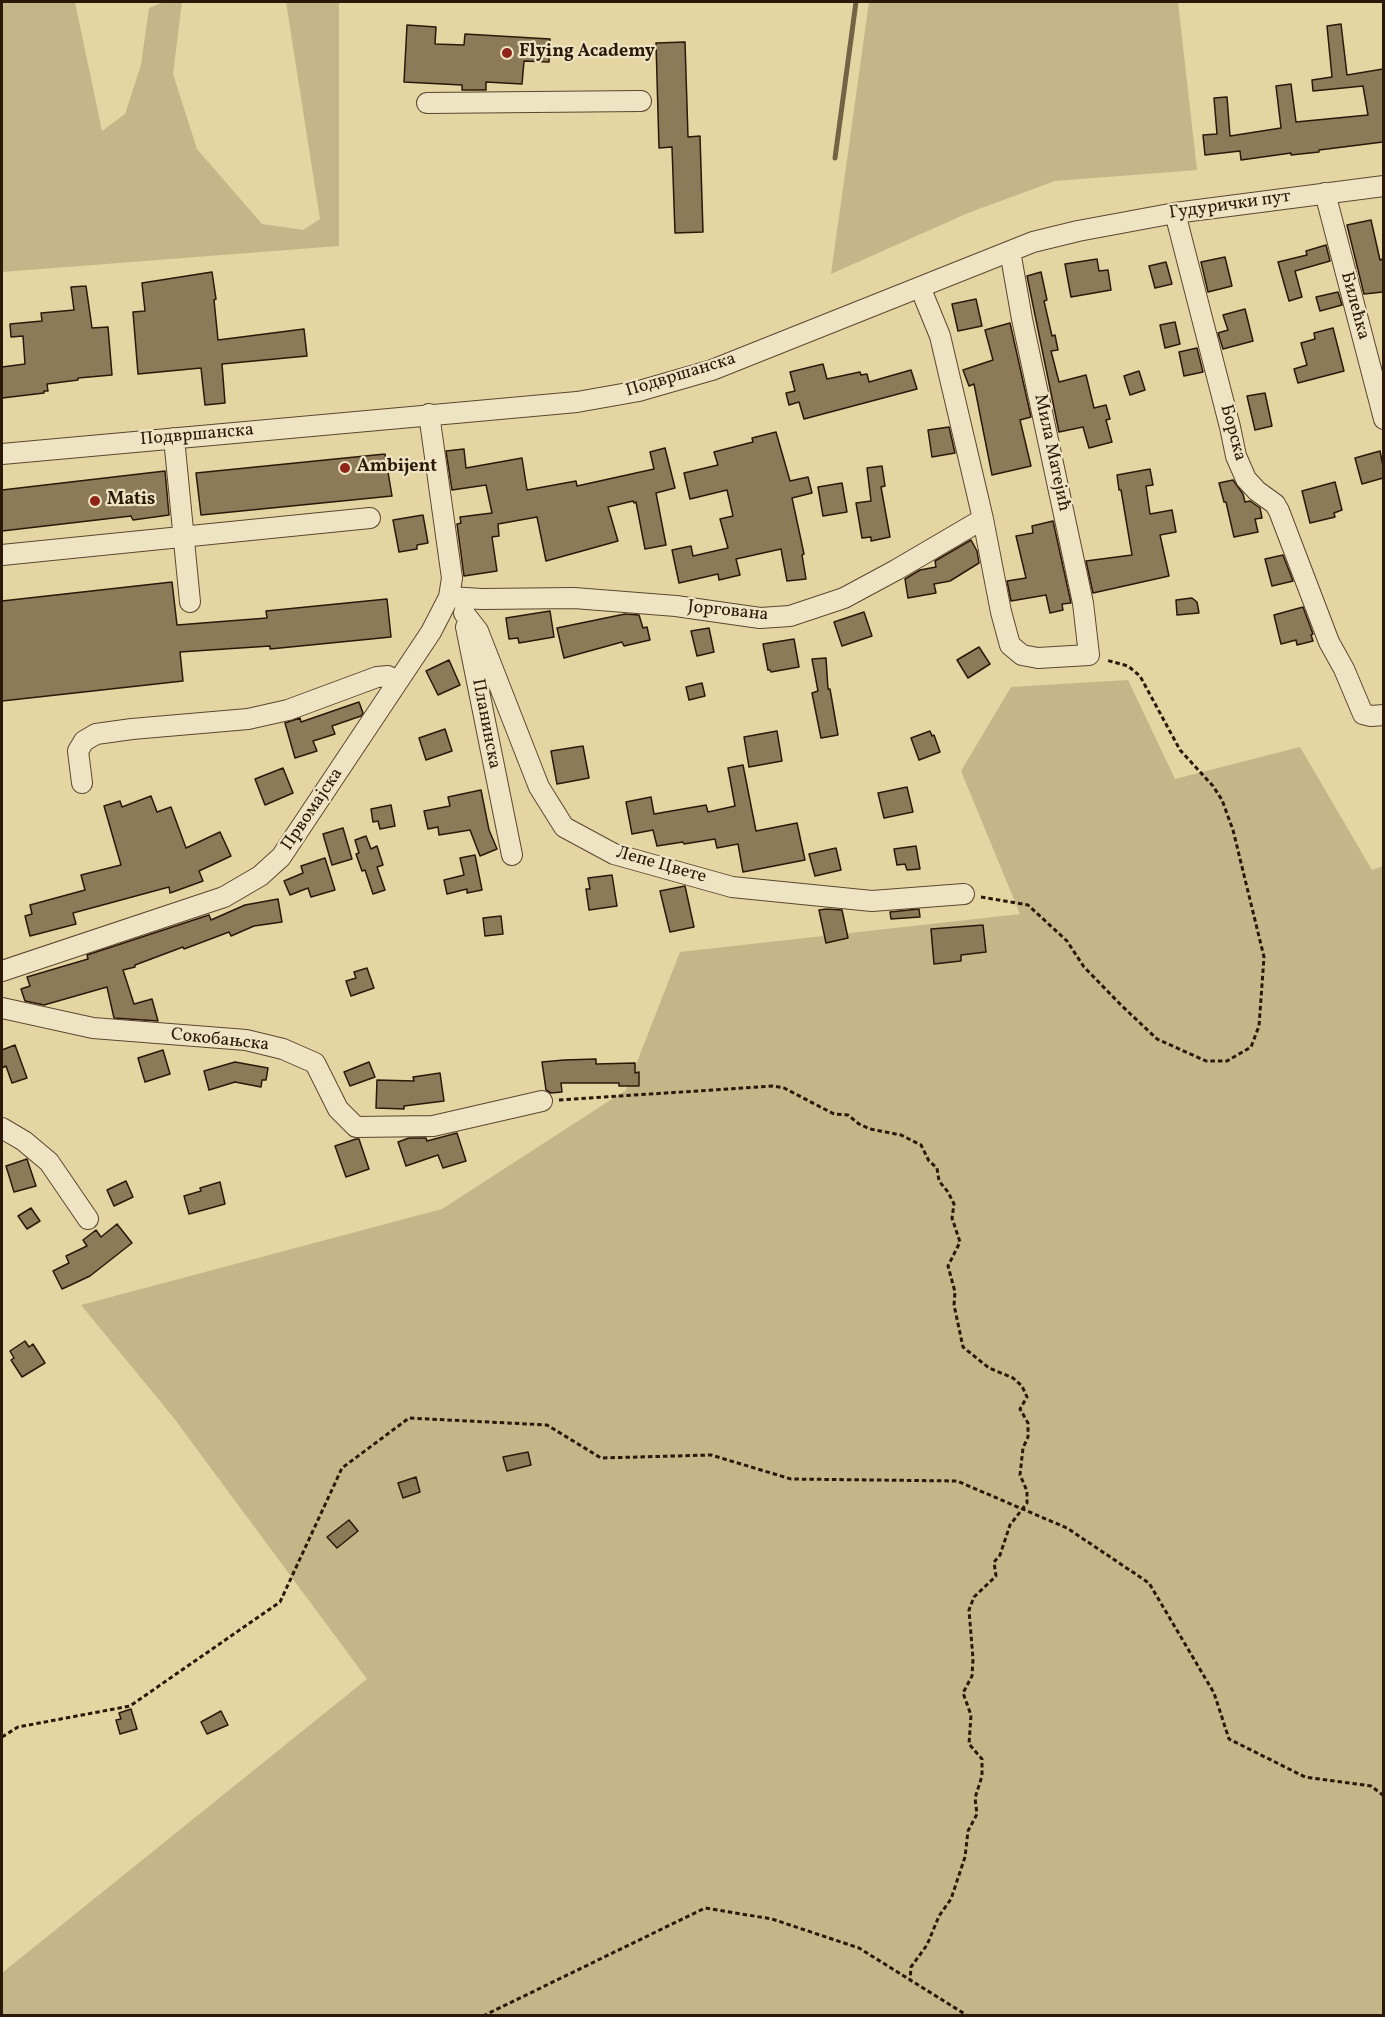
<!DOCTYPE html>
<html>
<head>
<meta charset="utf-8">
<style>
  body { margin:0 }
  #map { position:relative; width:1385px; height:2017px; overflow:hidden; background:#e5d5a3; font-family:Vollkorn,serif }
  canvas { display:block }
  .frame { position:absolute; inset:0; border:3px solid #2b1808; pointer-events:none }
</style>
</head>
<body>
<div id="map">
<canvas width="1385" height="2017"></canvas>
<div class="frame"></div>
</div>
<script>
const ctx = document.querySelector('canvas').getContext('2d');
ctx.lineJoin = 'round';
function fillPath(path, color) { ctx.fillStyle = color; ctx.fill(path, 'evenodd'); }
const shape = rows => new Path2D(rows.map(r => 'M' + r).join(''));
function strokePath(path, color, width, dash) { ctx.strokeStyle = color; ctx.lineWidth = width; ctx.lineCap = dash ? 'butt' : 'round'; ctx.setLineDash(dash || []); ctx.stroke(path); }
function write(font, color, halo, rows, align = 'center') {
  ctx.font = font + ' Vollkorn,serif'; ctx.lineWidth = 4.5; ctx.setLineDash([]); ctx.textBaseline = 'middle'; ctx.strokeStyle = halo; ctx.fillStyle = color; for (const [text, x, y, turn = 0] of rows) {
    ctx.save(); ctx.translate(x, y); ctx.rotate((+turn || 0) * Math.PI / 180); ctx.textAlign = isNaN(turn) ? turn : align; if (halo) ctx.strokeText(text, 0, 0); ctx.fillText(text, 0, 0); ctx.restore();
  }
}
fillPath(shape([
  [2,2,75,2,102,131,125,114,141,65,149,8,164,2,182,2,173,74,197,149,262,224,303,230,320,219,286,2,339,2,339,246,2,272],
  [869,2,1178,2,1197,170,1055,181,968,213,831,274],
  [1128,680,1175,779,1300,747,1372,870,1383,866,1383,2015,2,2016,2,1973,367,1679,173,1417,81,1305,442,1209,626,1090,680,952,1020,914,961,771,1011,687]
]), '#c5b589');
strokePath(shape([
  [835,158,856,2]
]), '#756345', 5);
const building = shape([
  [1341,24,1347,75,1383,69,1383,142,1319,150,1319,152,1291,155,1291,153,1241,160,1240,151,1205,155,1203,135,1217,134,1214,98,1227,97,1230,136,1281,128,1276,86,1291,84,1296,122,1368,115,1363,86,1313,91,1312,80,1332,77,1327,26,1341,24],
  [407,25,436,27,435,44,464,45,465,34,550,39,549,62,524,61,522,84,486,82,486,90,462,90,462,85,404,82,407,25],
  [685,42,688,137,700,136,703,232,675,233,672,147,659,148,656,43,685,42],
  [1371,220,1380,260,1383,259,1383,292,1364,294,1347,225,1371,220],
  [1326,245,1330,261,1295,271,1302,297,1289,301,1278,262,1307,255,1306,251,1326,245],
  [1225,257,1232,286,1208,292,1201,262,1225,257],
  [1097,259,1099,271,1108,270,1111,290,1071,297,1065,264,1097,259],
  [1166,262,1172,284,1155,288,1149,266,1166,262],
  [212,272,216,299,214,300,218,340,304,329,307,356,222,364,225,403,205,405,201,368,138,374,133,312,145,311,142,283,212,272],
  [1041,272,1047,300,1044,301,1052,336,1055,335,1058,350,1051,351,1059,382,1086,375,1094,408,1106,405,1110,419,1106,420,1112,442,1089,448,1083,427,1059,432,1027,276,1041,272],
  [86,286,92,328,108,327,112,375,78,378,78,380,47,384,48,391,44,391,44,393,2,398,2,367,25,364,23,336,11,337,10,324,42,321,41,313,74,310,71,287,86,286],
  [1338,292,1342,305,1320,311,1316,297,1338,292],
  [976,299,982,326,958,331,952,304,976,299],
  [1245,309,1253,341,1223,349,1218,333,1228,330,1223,315,1245,309],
  [1175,322,1180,344,1165,348,1160,325,1175,322],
  [1010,323,1031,417,1020,420,1031,466,992,475,974,384,969,386,963,370,993,360,985,330,1010,323],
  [1333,328,1344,371,1298,383,1294,369,1307,365,1301,343,1315,339,1314,333,1333,328],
  [1197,348,1203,372,1184,376,1179,352,1197,348],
  [823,364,827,379,860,372,861,375,867,374,869,382,911,370,917,389,804,419,799,402,789,405,786,393,795,391,790,372,823,364],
  [1139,371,1145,390,1130,395,1124,376,1139,371],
  [1265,393,1272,426,1255,430,1247,396,1265,393],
  [949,427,955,453,932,457,928,430,949,427],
  [776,432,790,481,808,477,812,493,792,498,804,554,802,555,806,579,787,581,781,549,736,559,740,575,719,580,718,574,679,583,672,550,691,546,693,556,728,548,720,519,733,516,727,490,690,499,684,473,718,465,714,452,753,442,752,438,776,432],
  [665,448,675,488,656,493,666,545,645,549,636,502,634,503,633,501,608,507,618,541,546,561,537,517,498,524,499,536,492,537,497,571,464,576,457,524,461,523,460,517,492,513,486,485,452,490,446,451,464,449,466,468,522,458,527,490,576,481,577,486,654,469,650,452,665,448],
  [1380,451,1383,466,1383,478,1362,484,1355,458,1380,451],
  [385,454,392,496,201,515,196,473,385,454],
  [882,466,885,486,881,487,890,537,871,541,871,537,862,538,856,503,871,501,867,468,882,466],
  [1150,469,1153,485,1146,486,1150,514,1172,510,1176,532,1160,535,1169,576,1093,593,1086,561,1132,555,1121,490,1119,490,1117,475,1150,469],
  [165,471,169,515,133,520,131,516,2,531,2,490,165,471],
  [1233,480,1243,494,1245,502,1250,501,1260,508,1262,518,1255,519,1258,532,1234,537,1226,502,1224,502,1219,483,1233,480],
  [1335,482,1342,510,1334,513,1335,517,1310,523,1302,491,1335,482],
  [842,483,847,512,823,516,818,487,842,483],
  [423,515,428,543,417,545,417,549,399,552,393,520,423,515],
  [1053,521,1071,603,1062,604,1063,610,1050,613,1046,595,1011,601,1007,581,1026,578,1016,536,1033,533,1032,526,1053,521],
  [971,540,977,551,979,563,950,581,934,584,936,593,908,598,905,579,920,570,936,567,935,561,971,540],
  [1283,555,1293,581,1272,586,1265,559,1283,555],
  [172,582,177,625,267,618,266,611,387,599,391,637,270,649,270,646,180,652,183,681,2,701,2,601,172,582],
  [1192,598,1197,602,1199,613,1177,615,1176,600,1192,598],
  [1303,607,1313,634,1311,635,1313,641,1297,645,1296,640,1281,644,1274,615,1303,607],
  [550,611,554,637,519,643,518,638,509,639,506,618,550,611],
  [864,612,872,636,842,646,834,622,864,612],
  [625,614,639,615,643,628,647,627,650,640,624,646,622,642,564,658,557,628,625,614],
  [709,628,714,652,697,656,691,631,709,628],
  [794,639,799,667,771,672,770,670,768,670,763,644,794,639],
  [979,647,990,664,968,678,957,660,979,647],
  [826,658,828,689,830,689,838,735,821,738,812,693,818,691,812,659,826,658],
  [449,660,460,685,438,695,426,671,449,660],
  [702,683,705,696,689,700,686,687,702,683],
  [359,702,363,713,361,716,332,726,335,734,313,741,317,751,295,758,285,723,300,718,301,722,359,702],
  [445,729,452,751,426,760,419,738,445,729],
  [777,731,782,761,749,767,744,737,777,731],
  [930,731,932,736,934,735,940,752,919,760,911,738,930,731],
  [583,746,589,778,557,784,551,751,583,746],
  [743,765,756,831,797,823,805,860,743,872,738,844,717,848,715,839,684,844,683,842,657,846,653,830,632,834,626,802,651,797,654,814,706,805,708,812,735,806,728,768,743,765],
  [283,768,293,793,265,805,255,779,283,768],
  [907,787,913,812,884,818,878,793,907,787],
  [481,790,489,830,497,849,480,856,470,830,439,835,438,827,428,829,424,811,450,806,448,797,481,790],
  [151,796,157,812,171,807,186,848,220,832,231,856,199,871,203,881,170,893,169,887,73,913,76,924,30,936,25,916,32,914,30,905,85,890,81,875,121,865,104,806,120,801,122,807,151,796],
  [391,805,395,826,380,829,378,821,373,822,371,809,391,805],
  [343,828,352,859,332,865,323,834,343,828],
  [366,836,371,849,377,846,383,865,377,867,385,890,373,894,365,870,362,871,356,854,359,853,355,840,366,836],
  [916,846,920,869,907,870,905,864,897,865,894,849,916,846],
  [836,848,841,870,815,876,809,854,836,848],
  [475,855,482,890,467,893,467,889,447,894,444,880,464,875,460,858,475,855],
  [325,858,335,890,311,897,308,888,290,895,284,881,303,873,301,866,325,858],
  [612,875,617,906,589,910,586,889,590,889,588,878,612,875],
  [685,886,694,927,670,932,660,891,685,886],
  [278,899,282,922,254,926,231,936,229,932,184,949,183,947,135,965,135,967,123,970,134,1004,152,999,158,1021,114,1018,107,987,44,1005,25,1001,21,989,30,986,27,977,88,959,87,955,209,915,211,920,245,905,278,899],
  [827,909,842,910,848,938,826,943,819,910,827,909],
  [919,909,920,917,891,919,890,912,919,909],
  [501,916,503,934,485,936,483,918,501,916],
  [983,925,986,952,961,955,961,961,934,964,931,929,983,925],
  [367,968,374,988,351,996,346,981,356,978,354,972,367,968],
  [15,1045,27,1078,12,1083,6,1066,2,1068,2,1050,15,1045],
  [163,1050,170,1074,145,1082,138,1058,163,1050],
  [596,1059,596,1064,635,1063,635,1073,639,1072,639,1086,619,1086,619,1083,561,1083,562,1092,551,1093,546,1090,542,1062,564,1060,596,1059],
  [235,1062,268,1068,266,1080,262,1080,261,1087,235,1082,209,1090,204,1071,235,1062],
  [369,1062,375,1077,350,1086,344,1072,369,1062],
  [440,1073,444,1101,404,1106,404,1109,376,1108,377,1080,414,1081,413,1077,440,1073],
  [457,1133,466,1161,443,1168,438,1155,406,1166,398,1142,409,1138,426,1138,427,1141,457,1133],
  [356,1139,359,1139,369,1169,346,1177,335,1146,356,1139],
  [27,1159,36,1186,14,1192,6,1166,27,1159],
  [126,1181,133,1197,114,1206,107,1190,126,1181],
  [220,1182,225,1204,189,1214,184,1196,201,1191,200,1188,220,1182],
  [31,1208,40,1221,27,1229,18,1216,31,1208],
  [117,1224,132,1243,90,1276,62,1289,53,1271,69,1263,66,1256,87,1246,83,1240,96,1230,101,1237,117,1224],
  [25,1341,29,1347,33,1344,45,1363,22,1377,11,1360,14,1358,10,1351,25,1341],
  [528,1452,531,1465,507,1471,503,1457,528,1452],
  [416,1477,420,1492,403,1498,398,1483,416,1477],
  [349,1520,358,1531,337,1548,327,1537,349,1520],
  [131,1709,137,1729,120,1734,116,1720,121,1719,119,1713,131,1709],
  [221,1711,228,1725,207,1734,201,1722,221,1711]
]);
fillPath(building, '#8c7a59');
strokePath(building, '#2b1808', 1.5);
const minor = shape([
  [427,103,641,101],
  [1325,193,1384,419],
  [1175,213,1230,427,1236,456,1246,479,1257,491,1275,504,1279,511,1329,642,1344,669,1363,714,1371,716,1384,715],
  [920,287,940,336,983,519,1001,612,1010,645,1022,655,1038,658,1089,655,1083,603,1022,319,1010,251],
  [174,438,190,602],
  [2,454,577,402,639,391,712,370,1033,242,1078,231,1175,213,1384,186],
  [2,555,370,518],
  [449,597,482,599,574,598,676,606,760,618,790,616,844,598,896,570,983,519],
  [464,613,478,631,539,787,564,827,614,854,732,887,872,901,964,894],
  [466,627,512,855],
  [82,783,78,751,84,741,96,734,132,729,248,719,288,710,377,677,388,676,397,682],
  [2,971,224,897,260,876,281,857,431,632,449,597,452,578,429,414],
  [2,1008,93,1028,246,1040,283,1049,315,1063,338,1109,356,1127,433,1126,542,1101],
  [2,1128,24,1141,49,1162,88,1219]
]);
strokePath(minor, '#5a472f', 22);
strokePath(shape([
  [981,897,1028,905,1067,941,1084,967,1121,1005,1157,1039,1206,1061,1227,1061,1251,1047,1259,1026,1264,957,1233,830,1222,800,1213,786,1180,750,1140,676,1128,666,1106,660],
  [559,1100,773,1086,784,1088,834,1114,848,1115,859,1124,870,1129,901,1135,921,1145,929,1161,937,1168,939,1181,948,1192,954,1204,952,1218,960,1242,948,1266,955,1292,954,1305,963,1347,989,1368,1013,1378,1022,1386,1027,1397,1020,1409,1028,1423,1028,1437,1023,1448,1020,1475,1027,1491,1027,1503,1010,1525,1000,1555,994,1562,996,1576,974,1597,969,1610,973,1659,972,1676,963,1693,971,1715,969,1744,982,1759,982,1776,975,1798,977,1814,968,1831,965,1857,951,1899,939,1916,927,1945,911,1967,910,1980],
  [2,1737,18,1727,130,1706,280,1602,342,1468,409,1418,547,1425,601,1458,711,1455,791,1479,957,1481,1067,1528,1149,1583,1214,1693,1229,1739,1305,1777,1371,1786,1384,1796],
  [483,2016,705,1908,772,1919,859,1948,968,2016]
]), '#2b1808', 3, [4.5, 3]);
strokePath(minor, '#eee4c3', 20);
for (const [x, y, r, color] of [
  [507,53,6,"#8f2418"],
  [345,468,6,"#8f2418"],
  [95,501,6,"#8f2418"]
]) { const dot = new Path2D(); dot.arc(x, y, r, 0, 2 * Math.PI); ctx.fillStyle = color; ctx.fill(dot); strokePath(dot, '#eee4c3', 2); }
write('bold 18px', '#2b1808', '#eee4c3', [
  ["Flying Academy",519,53],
  ["Ambijent",357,468],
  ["Matis",107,501]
], 'left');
write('18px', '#2b1808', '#eee4c3', [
  ["Гудурички пут",1230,206,-8],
  ["Билећка",1354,306,75],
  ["Подвршанска",681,376,-17],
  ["Борска",1232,433,75],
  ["Подвршанска",197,436,-5],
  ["Мила Матејић",1051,453,78],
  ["Јоргована",728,612,6],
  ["Планинска",485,724,79],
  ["Првомајска",313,810,-56],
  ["Лепе Цвете",661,866,16],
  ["Сокобањска",220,1041,6]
]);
</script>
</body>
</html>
